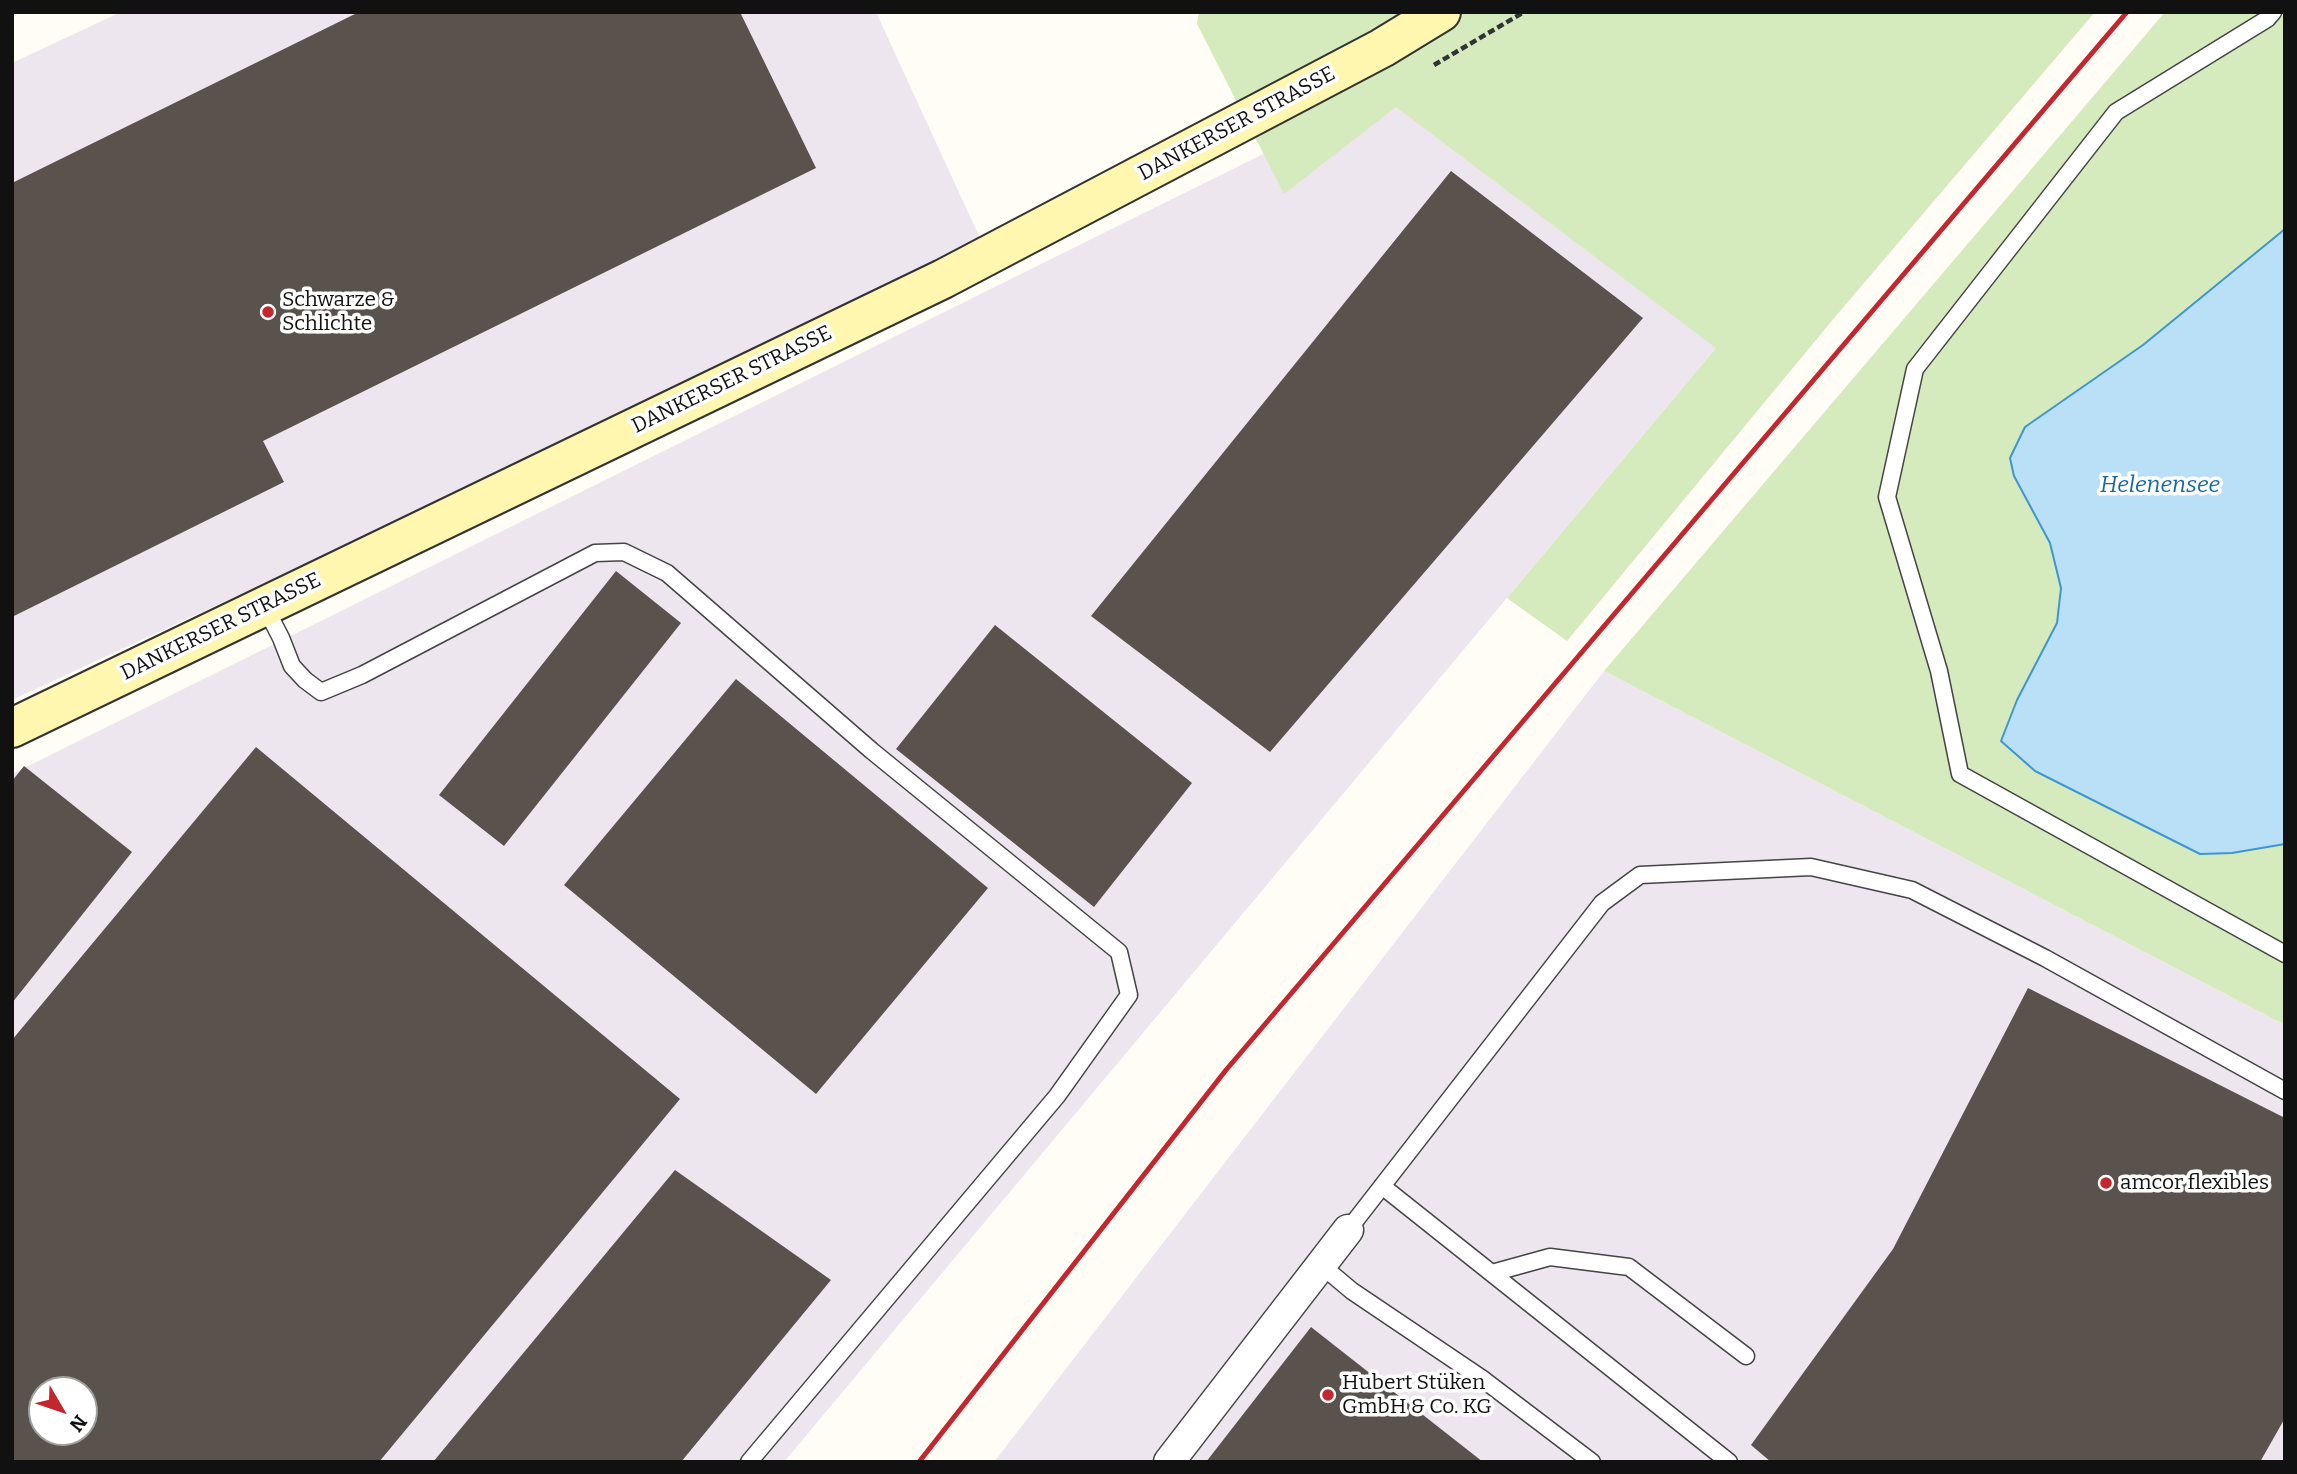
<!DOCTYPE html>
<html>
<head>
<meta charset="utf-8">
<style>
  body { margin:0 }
  #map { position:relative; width:2297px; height:1474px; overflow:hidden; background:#fffdf5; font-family:Bitter,serif }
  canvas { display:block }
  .frame { position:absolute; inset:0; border:14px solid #111; pointer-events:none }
  .north { position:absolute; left:28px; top:1376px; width:70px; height:70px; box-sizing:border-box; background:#fff; border:2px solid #a0a0a0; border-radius:50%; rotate:129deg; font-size:19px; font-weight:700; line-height:28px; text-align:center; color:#111 }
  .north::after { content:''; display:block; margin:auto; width:24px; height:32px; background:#c4262e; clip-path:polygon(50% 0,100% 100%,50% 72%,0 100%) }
</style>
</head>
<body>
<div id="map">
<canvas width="2297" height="1474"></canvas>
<div class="frame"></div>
<div class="north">N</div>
</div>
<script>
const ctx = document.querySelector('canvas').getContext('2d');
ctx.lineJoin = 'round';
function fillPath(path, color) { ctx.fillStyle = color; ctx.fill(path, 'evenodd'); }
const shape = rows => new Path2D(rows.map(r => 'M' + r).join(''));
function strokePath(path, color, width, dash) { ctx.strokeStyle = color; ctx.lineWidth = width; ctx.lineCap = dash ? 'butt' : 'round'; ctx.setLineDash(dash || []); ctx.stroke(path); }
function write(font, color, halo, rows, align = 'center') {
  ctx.font = font + ' Bitter,serif'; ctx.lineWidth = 7; ctx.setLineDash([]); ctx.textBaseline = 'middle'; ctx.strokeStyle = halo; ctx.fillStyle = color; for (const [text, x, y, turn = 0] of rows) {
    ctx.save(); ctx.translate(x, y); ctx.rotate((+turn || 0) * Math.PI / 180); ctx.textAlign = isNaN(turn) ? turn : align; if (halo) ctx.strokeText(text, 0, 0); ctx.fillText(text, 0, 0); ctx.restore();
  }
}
fillPath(shape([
  [121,12,876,12,985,249,12,700,12,63],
  [1481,46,1716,348,784,1462,12,1462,12,774],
  [42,1390,84,1390,84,1432,42,1432],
  [1604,671,2285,1025,2285,1462,994,1462]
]), '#eee6ef');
fillPath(shape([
  [1199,12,2095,12,1835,317,1567,641,1507,598,1716,348,1396,107,1284,194,1197,24],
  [2165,12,2285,12,2285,1025,1604,671]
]), '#d5ebbd');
const water = shape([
  [2285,229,2285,844,2232,853,2200,854,2035,771,2001,741,2017,700,2057,623,2061,588,2050,543,2014,476,2010,458,2025,427,2143,345,2285,229]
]);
fillPath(water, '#b9e0f7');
strokePath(water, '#3f96cf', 2);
fillPath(shape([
  [359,12,740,12,816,168,263,441,284,482,12,617,12,183],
  [1451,171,1643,318,1270,752,1091,616],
  [616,571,681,623,504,846,439,795],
  [995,625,1192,783,1094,907,896,749],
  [736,679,988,888,816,1094,564,885],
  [256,747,680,1099,379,1462,12,1462,12,1040],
  [42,1390,84,1390,84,1432,42,1432],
  [24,766,132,852,12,1003,12,781],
  [2028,988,2285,1118,2285,1418,2260,1462,1771,1462,1751,1445,1893,1249],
  [675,1170,831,1280,681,1462,433,1462],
  [1311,1327,1483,1462,1206,1462]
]), '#5a524d');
const lane = shape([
  [2273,12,2267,19,2116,112,1915,369,1887,497,1939,671,1960,774,2285,954],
  [264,605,281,638,292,666,305,680,321,692,362,675,595,553,624,552,667,573,872,751,1119,952,1129,995,1057,1096,749,1462],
  [1382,1186,1729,1462],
  [1348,1230,1602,903,1640,875,1811,867,1912,890,2045,958,2285,1091],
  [1321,1265,1352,1291,1484,1380,1592,1462],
  [1492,1273,1550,1257,1629,1267,1746,1356]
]);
const street = shape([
  [1169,1462,1348,1230]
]);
const secondary = shape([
  [12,728,943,279,1382,48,1441,12]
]);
strokePath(lane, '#444', 19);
strokePath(street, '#444', 33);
strokePath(secondary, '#333', 42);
strokePath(shape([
  [1434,65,1524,12]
]), '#333', 4.5, [7, 3.5]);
strokePath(lane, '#fff', 16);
strokePath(street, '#fff', 30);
strokePath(secondary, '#fff6b0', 38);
strokePath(shape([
  [919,1462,1226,1070,2127,12]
]), '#c4262e', 5);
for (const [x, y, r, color] of [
  [268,312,7,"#c4262e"],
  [2106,1183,7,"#c4262e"],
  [1328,1395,7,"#c4262e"]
]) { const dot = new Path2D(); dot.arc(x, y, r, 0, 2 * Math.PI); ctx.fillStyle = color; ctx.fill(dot); strokePath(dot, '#fff', 2.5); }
write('21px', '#111', '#fff', [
  ["DANKERSER STRASSE",1237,124,-28],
  ["DANKERSER STRASSE",732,380,-26],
  ["DANKERSER STRASSE",221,627,-26]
]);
write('21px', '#111', '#fff', [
  ["Schwarze &",282,300],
  ["Schlichte",282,324],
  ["amcor flexibles",2120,1183],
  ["Hubert Stüken",1342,1383],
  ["GmbH & Co. KG",1342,1407]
], 'left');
write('italic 23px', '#1768a6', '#fff', [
  ["Helenensee",2160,486]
]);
</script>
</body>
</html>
